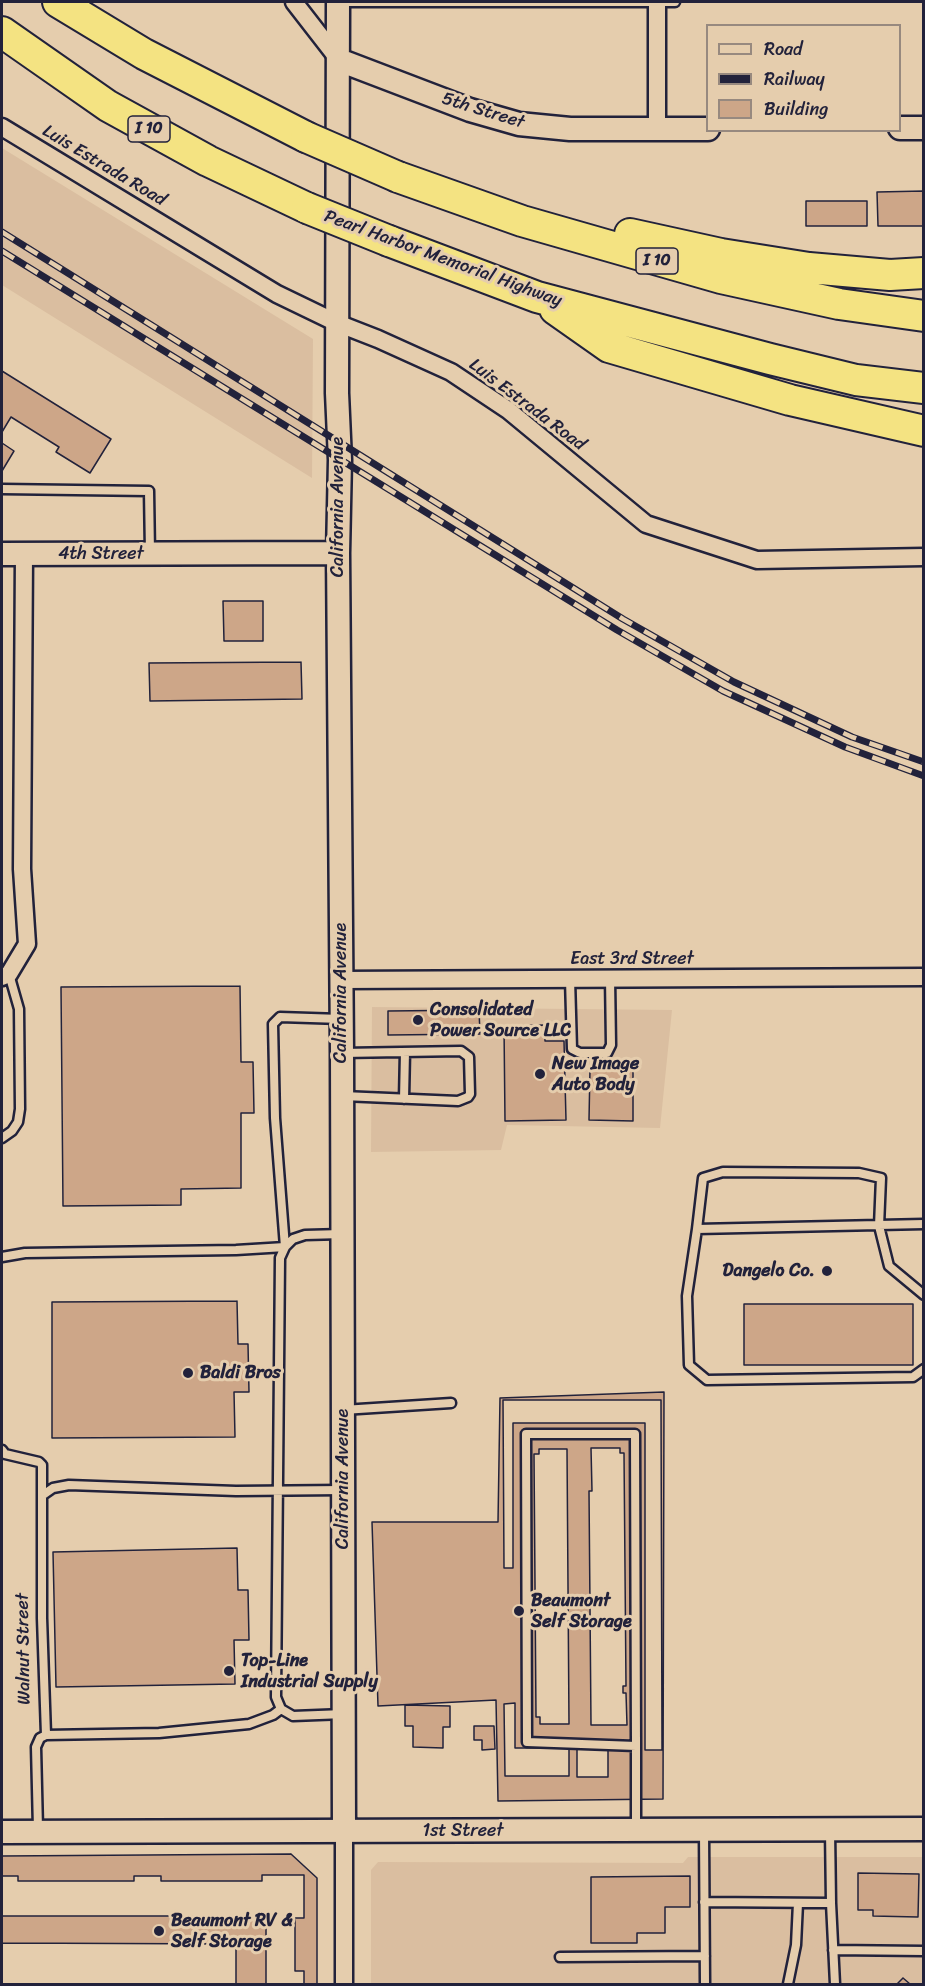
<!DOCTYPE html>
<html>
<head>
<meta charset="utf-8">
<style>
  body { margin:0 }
  #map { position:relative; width:925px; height:1986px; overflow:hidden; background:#e5cdad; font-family:Sriracha,sans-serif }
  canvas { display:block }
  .frame { position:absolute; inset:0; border:3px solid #22223b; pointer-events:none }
  .legend { position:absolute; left:706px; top:24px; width:195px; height:108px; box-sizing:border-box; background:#e5cdad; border:2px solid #97897f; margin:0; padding:8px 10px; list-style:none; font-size:18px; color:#22223b }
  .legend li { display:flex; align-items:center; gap:12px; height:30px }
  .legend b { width:30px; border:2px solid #97897f }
</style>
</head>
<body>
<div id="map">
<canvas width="925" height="1986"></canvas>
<div class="frame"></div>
<ul class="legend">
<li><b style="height:8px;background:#e5cdad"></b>Road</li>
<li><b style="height:8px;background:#22223b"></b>Railway</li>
<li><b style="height:16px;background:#cda688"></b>Building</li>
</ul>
</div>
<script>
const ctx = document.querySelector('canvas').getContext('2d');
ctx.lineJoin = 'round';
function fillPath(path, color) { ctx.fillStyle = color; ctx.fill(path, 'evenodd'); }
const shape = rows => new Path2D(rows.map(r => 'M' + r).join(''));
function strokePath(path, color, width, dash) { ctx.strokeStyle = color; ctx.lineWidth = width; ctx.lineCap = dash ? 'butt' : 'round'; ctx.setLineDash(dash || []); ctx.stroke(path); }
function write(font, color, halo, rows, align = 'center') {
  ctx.font = font + ' Sriracha,sans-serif'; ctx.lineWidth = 6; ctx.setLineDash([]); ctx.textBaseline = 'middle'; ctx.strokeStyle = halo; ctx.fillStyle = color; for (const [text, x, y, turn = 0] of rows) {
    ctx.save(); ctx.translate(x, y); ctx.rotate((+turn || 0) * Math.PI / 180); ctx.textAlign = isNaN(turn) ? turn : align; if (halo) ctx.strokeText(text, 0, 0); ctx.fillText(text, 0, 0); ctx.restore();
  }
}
fillPath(shape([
  [2,148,313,339,312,478,2,285],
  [372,1007,672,1010,660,1128,507,1125,501,1150,371,1152],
  [688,1857,923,1857,923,1984,371,1984,371,1870,378,1862,683,1863]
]), '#dabea0');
const building = shape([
  [924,191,924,226,878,226,877,192,924,191],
  [806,201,867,201,867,226,806,226,806,201],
  [2,371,111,439,90,473,56,452,59,447,11,417,2,432,2,371],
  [2,443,14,451,2,471,2,443],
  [223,601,263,601,263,641,224,641,223,601],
  [301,662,302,699,150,701,149,663,301,662],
  [240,986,241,1062,253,1062,254,1113,241,1113,241,1188,181,1189,181,1205,63,1206,61,987,240,986],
  [479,1010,480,1034,388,1035,388,1011,479,1010],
  [545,1025,545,1041,564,1041,566,1120,505,1121,504,1026,545,1025],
  [590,1069,633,1069,633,1121,589,1120,590,1069],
  [237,1301,238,1344,248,1344,249,1392,234,1392,235,1437,52,1438,52,1302,237,1301],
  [744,1304,913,1304,913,1365,744,1365,744,1304],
  [664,1392,663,1799,498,1801,496,1700,378,1706,372,1522,498,1522,500,1398,664,1392],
  [503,1400,661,1400,662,1750,645,1750,645,1423,513,1423,513,1568,504,1568,503,1400],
  [591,1448,620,1448,620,1453,624,1453,626,1686,623,1686,623,1693,626,1693,627,1725,591,1725,589,1491,592,1491,591,1448],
  [539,1449,567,1449,569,1724,540,1724,540,1717,536,1717,534,1454,539,1454,539,1449],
  [237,1548,238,1590,248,1590,249,1640,234,1640,235,1684,56,1687,53,1552,237,1548],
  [515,1703,515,1748,569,1748,569,1776,505,1776,504,1704,515,1703],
  [405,1705,450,1706,450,1727,443,1727,443,1748,413,1747,413,1726,405,1726,405,1705],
  [474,1726,494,1726,495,1749,482,1750,482,1740,474,1740,474,1726],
  [577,1748,608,1748,608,1777,577,1777,577,1748],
  [291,1854,317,1878,317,1984,2,1984,2,1856,291,1854],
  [858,1873,919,1874,918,1917,873,1916,873,1910,858,1910,858,1873],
  [262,1875,304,1875,304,1918,295,1918,295,1971,304,1971,304,1984,266,1984,266,1916,2,1916,2,1876,18,1876,18,1881,134,1881,134,1876,161,1876,161,1881,262,1881,262,1875],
  [690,1876,690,1907,665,1907,665,1933,637,1933,637,1943,591,1943,591,1877,690,1876],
  [2,1943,236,1944,236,1984,2,1984,2,1943],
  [903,1978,910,1984,897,1984,903,1978]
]);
fillPath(building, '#cda688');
strokePath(building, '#22223b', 1.5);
const lane = shape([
  [338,2,675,2],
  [2,489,149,491,150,553],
  [570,979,572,1049,580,1053,607,1053,611,1045,610,978],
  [342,1053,461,1051,469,1057,470,1094,468,1097,458,1101,343,1096],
  [404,1099,405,1052],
  [2,1138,12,1131,18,1122,20,1109,19,1009,9,974],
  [924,1224,697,1229,687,1296,689,1365,707,1380,913,1377,924,1369],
  [697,1229,703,1178,723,1172,859,1173,881,1178,879,1226,889,1266,924,1295],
  [342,1234,305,1235,293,1239,285,1247,280,1258,276,1697,281,1709,293,1716,344,1714],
  [2,1257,25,1253,236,1250,285,1247,275,1118,273,1024,280,1017,341,1019],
  [343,1410,451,1403],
  [2,1450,5,1454,39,1462,42,1465,42,1618,46,1735],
  [43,1495,53,1488,69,1485,236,1491,343,1490],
  [46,1735,159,1733,249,1724,273,1715,281,1709],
  [636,1746,527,1742,526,1434,635,1434,636,1746,636,1830],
  [38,1829,36,1747,40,1738,46,1735],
  [704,1832,705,1984],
  [704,1902,831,1903,830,1830],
  [831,1903,835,1984],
  [833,1950,924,1951],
  [560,1957,705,1956],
  [788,1984,796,1945,798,1903]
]);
const street = shape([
  [294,2,339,60],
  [657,2,657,129],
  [2,127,277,294,337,323,378,339,451,372,508,410,646,524,757,560,924,557],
  [2,977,9,974,27,944,22,869,24,554],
  [341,980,924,977],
  [344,1984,344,1831]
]);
const secondary = shape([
  [338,2,337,393,340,460,338,553,342,1053,344,1831],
  [339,60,470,110,519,124,570,129,708,129],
  [900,128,924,128],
  [2,554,338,553],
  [2,1832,924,1829]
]);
const highway = shape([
  [58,2,144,54,306,137],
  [2,32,108,106,208,161,307,208],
  [398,177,522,221,721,278,839,304,924,316],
  [630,234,721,254,809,268,890,275,924,273],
  [389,241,537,297,770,359,856,380,924,388],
  [555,309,609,347,790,400,924,431]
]);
strokePath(lane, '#22223b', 13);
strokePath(street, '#22223b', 21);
strokePath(secondary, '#22223b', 27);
strokePath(highway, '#22223b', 34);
strokePath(lane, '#e5cdad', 8);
strokePath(street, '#e5cdad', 16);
strokePath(secondary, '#e5cdad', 22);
strokePath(highway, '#f4e382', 30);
const rail = shape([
  [2,232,623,619,734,682,852,737,924,762],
  [2,251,617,630,723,691,845,747,924,776]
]);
strokePath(rail, '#22223b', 7);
strokePath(rail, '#e5cdad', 4.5, [14]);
const highwayBridge = shape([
  [306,137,398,177],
  [307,208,389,241]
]);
strokePath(highwayBridge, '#22223b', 34, []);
strokePath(highwayBridge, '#f4e382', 30);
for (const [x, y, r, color] of [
  [418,1020,6,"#22223b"],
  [540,1074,6,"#22223b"],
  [827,1271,6,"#22223b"],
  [188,1373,6,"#22223b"],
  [519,1611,6,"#22223b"],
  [229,1671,6,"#22223b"],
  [159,1931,6,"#22223b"]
]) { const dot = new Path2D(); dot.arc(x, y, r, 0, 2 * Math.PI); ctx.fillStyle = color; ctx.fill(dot); strokePath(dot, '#e5cdad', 2); }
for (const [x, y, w] of [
  [149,129,42],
  [657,261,42]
]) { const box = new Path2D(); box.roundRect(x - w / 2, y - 13, w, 26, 4.5); ctx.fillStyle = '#e5cdad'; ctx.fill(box); strokePath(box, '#22223b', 1.5); }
write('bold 16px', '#22223b', null, [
  ["I 10",149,129],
  ["I 10",657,261]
]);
write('18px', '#22223b', '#e5cdad', [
  ["5th Street",483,111,17],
  ["Luis Estrada Road",104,166,31],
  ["Pearl Harbor Memorial Highway",443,259,20],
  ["Luis Estrada Road",527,405,37],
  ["California Avenue",338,507,-90],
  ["4th Street",101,554],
  ["East 3rd Street",632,959],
  ["California Avenue",341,993,-90],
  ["California Avenue",343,1479,-90],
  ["Walnut Street",24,1649,-91],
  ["1st Street",463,1831]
]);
write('bold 18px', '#22223b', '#e5cdad', [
  ["Consolidated",430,1010],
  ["Power Source LLC",430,1031],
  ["New Image",552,1064],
  ["Auto Body",552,1085],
  ["Dangelo Co.",815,1271,"right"],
  ["Baldi Bros",200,1373],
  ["Beaumont",531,1601],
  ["Self Storage",531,1622],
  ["Top-Line",241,1661],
  ["Industrial Supply",241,1682],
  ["Beaumont RV &",171,1921],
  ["Self Storage",171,1942]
], 'left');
</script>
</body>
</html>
